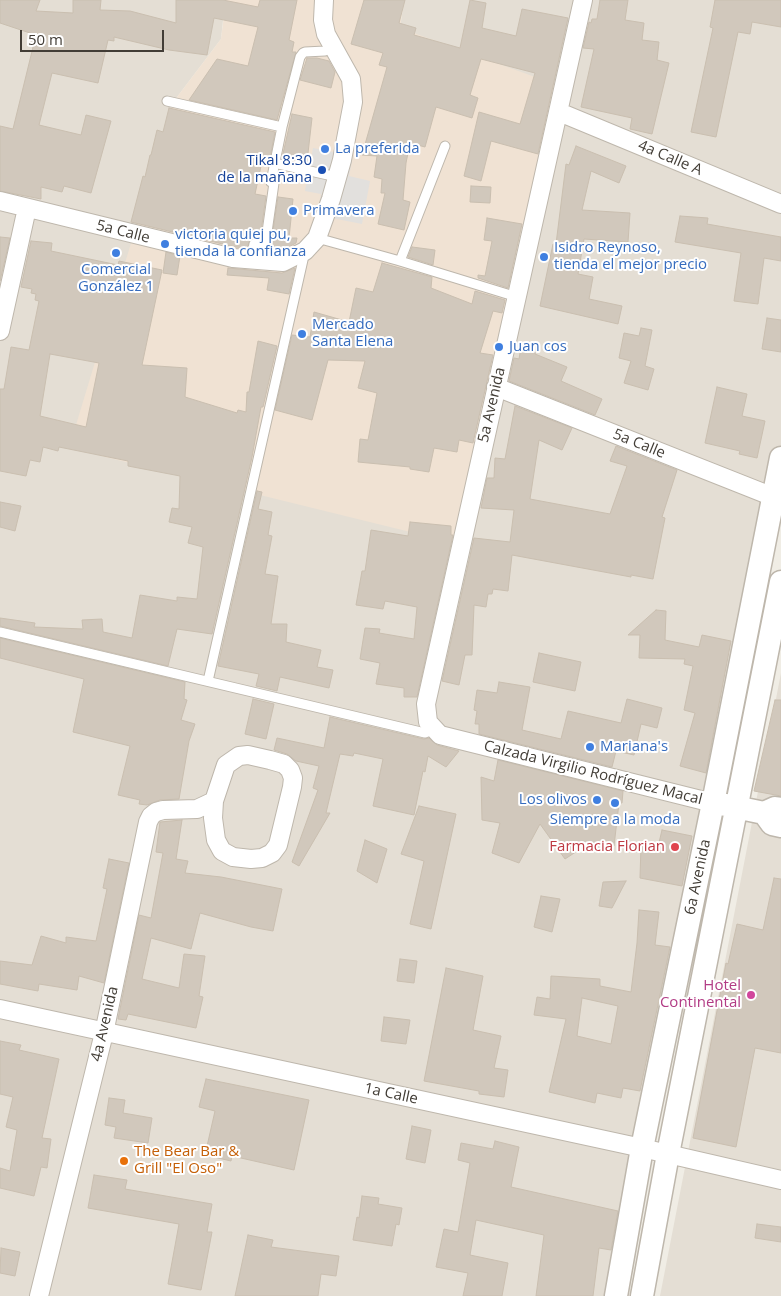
<!DOCTYPE html>
<html>
<head>
<meta charset="utf-8">
<style>
  body { margin:0 }
  #map { position:relative; width:781px; height:1296px; overflow:hidden; background:#f0ede5; font-family:"Open Sans",sans-serif }
  canvas { display:block }
  .scale { position:absolute; left:20px; top:30px; width:144px; height:22px; box-sizing:border-box; border:2px solid #423d36; border-top:0; padding-left:6px; font-size:15px; line-height:18px; white-space:nowrap; color:#423d36; -webkit-text-stroke:4px #fff; paint-order:stroke }
</style>
</head>
<body>
<div id="map">
<canvas width="781" height="1296"></canvas>
<div class="scale">50 m</div>
</div>
<script>
const ctx = document.querySelector('canvas').getContext('2d');
ctx.lineJoin = 'round';
function fillPath(path, color) { ctx.fillStyle = color; ctx.fill(path, 'evenodd'); }
const shape = rows => new Path2D(rows.map(r => 'M' + r).join(''));
function strokePath(path, color, width, dash) { ctx.strokeStyle = color; ctx.lineWidth = width; ctx.lineCap = dash ? 'butt' : 'round'; ctx.setLineDash(dash || []); ctx.stroke(path); }
function write(font, color, halo, rows, align = 'center') {
  ctx.font = font + ' "Open Sans",sans-serif'; ctx.lineWidth = 4; ctx.setLineDash([]); ctx.textBaseline = 'middle'; ctx.strokeStyle = halo; ctx.fillStyle = color; for (const [text, x, y, turn = 0] of rows) {
    ctx.save(); ctx.translate(x, y); ctx.rotate((+turn || 0) * Math.PI / 180); ctx.textAlign = isNaN(turn) ? turn : align; if (halo) ctx.strokeText(text, 0, 0); ctx.fillText(text, 0, 0); ctx.restore();
  }
}
fillPath(shape([
  [0,0,225,0,221,39,174,101,400,28,404,0,781,0,781,491,614,1296,0,1296],
  [781,673,781,1296,660,1296]
]), '#e4ded4');
fillPath(shape([
  [226,0,404,0,400,28,557,85,455,543,69,448,174,101,221,39]
]), '#f0e2d3');
fillPath(shape([
  [313,148,353,156,349,176,370,181,362,224,317,215,321,194,305,191]
]), '#e2e0dd');
const building = shape([
  [0,0,40,0,36,11,73,13,73,0,101,0,100,10,130,11,176,23,176,0,223,0,258,7,260,0,297,0,289,40,294,42,292,52,296,52,277,120,189,100,217,59,248,66,258,27,214,18,207,55,169,50,114,37,114,41,108,40,98,83,52,73,39,125,81,135,86,115,111,121,91,193,64,186,62,192,41,187,41,199,0,191,0,126,13,129,36,35,0,23,0,0],
  [364,0,405,0,399,23,416,28,414,35,460,48,470,0,486,3,482,28,516,36,522,9,568,18,538,154,491,141,481,181,464,176,479,112,520,124,535,73,481,59,470,95,478,98,472,118,436,107,425,147,410,143,406,163,403,200,410,202,404,230,378,224,385,193,381,193,382,179,374,177,377,156,362,155,387,67,379,65,383,53,351,44,364,0],
  [600,0,628,0,625,20,644,23,642,40,659,42,657,60,669,63,652,134,630,129,632,118,581,107,594,49,583,48,589,22,591,23,592,19,597,19,600,0],
  [715,0,781,0,781,27,752,22,750,34,738,32,716,137,691,132,713,28,710,27,715,0],
  [307,58,317,58,329,61,335,72,331,88,300,80,307,58],
  [169,108,275,132,270,158,263,157,255,194,266,196,260,239,252,238,250,240,247,248,235,247,131,222,143,176,145,177,150,155,151,155,157,130,163,132,169,108],
  [292,114,312,118,307,162,282,158,292,114],
  [576,146,626,166,619,183,591,171,582,210,630,213,628,242,584,239,578,274,593,277,589,299,622,306,618,324,540,306,553,244,556,244,566,164,569,165,576,146],
  [471,186,491,187,490,203,470,202,471,186],
  [278,197,293,199,289,238,297,238,296,243,281,251,270,250,278,197],
  [680,216,708,218,707,224,781,237,781,261,764,258,758,304,734,301,741,253,675,242,680,216],
  [487,218,522,224,508,288,478,278,478,275,485,276,492,241,484,240,487,218],
  [0,237,10,238,0,281,0,237],
  [31,241,52,243,51,251,118,265,119,261,162,270,142,365,187,368,185,397,237,413,238,410,246,412,247,392,249,392,258,341,277,346,263,407,261,407,252,457,212,634,177,629,168,666,0,626,0,618,35,623,34,627,83,629,82,620,102,619,103,632,132,638,140,595,177,601,177,597,197,599,203,547,188,543,192,527,169,522,172,508,179,509,180,476,128,466,128,461,59,447,58,451,43,447,40,462,30,460,26,476,0,471,0,389,4,389,11,347,29,350,39,301,35,300,36,294,31,293,32,289,21,287,31,241],
  [50,354,99,363,86,427,40,416,50,354],
  [412,247,435,250,433,265,408,257,412,247],
  [166,252,180,256,177,275,163,273,166,252],
  [382,263,432,277,431,288,472,304,475,291,505,300,502,313,493,311,480,353,493,355,473,443,459,440,457,452,434,448,429,472,410,469,410,467,358,462,360,439,368,440,377,393,358,388,365,361,328,360,312,420,275,410,292,335,310,337,314,312,349,322,356,288,373,292,382,263],
  [228,268,282,273,295,268,289,294,267,290,269,278,227,275,228,268],
  [767,318,781,320,781,352,762,349,767,318],
  [641,328,652,330,645,366,654,369,648,390,624,383,631,361,619,358,624,333,639,336,641,328],
  [521,347,536,350,535,354,567,367,561,381,602,399,595,415,509,381,514,358,519,359,521,347],
  [717,387,747,394,742,416,765,421,757,458,739,454,740,451,705,443,717,387],
  [515,406,572,428,562,450,539,440,530,499,610,514,627,466,610,461,616,446,677,470,662,517,665,518,653,579,631,575,631,577,512,555,508,591,493,589,492,594,488,594,486,607,474,605,472,655,465,655,459,685,442,681,474,538,510,542,514,510,481,508,487,478,494,478,495,458,505,459,515,406],
  [257,491,262,492,258,509,272,512,268,535,272,536,265,574,278,576,271,624,287,624,286,642,321,650,317,667,333,670,329,688,280,677,277,691,256,686,259,674,218,666,257,491],
  [0,502,21,506,15,531,0,527,0,502],
  [410,522,451,526,451,535,453,535,417,697,404,697,404,688,376,684,380,663,360,659,365,628,380,629,379,633,414,639,417,607,385,601,383,609,356,605,362,571,365,571,371,530,408,536,410,522],
  [656,610,666,611,665,640,699,647,702,635,731,641,706,773,680,766,695,713,684,710,693,666,684,664,685,659,639,658,640,635,628,635,656,610],
  [0,638,185,682,184,699,187,700,181,720,195,724,189,741,179,799,160,800,147,805,139,804,140,800,118,795,130,746,73,732,84,679,0,658,0,638],
  [539,653,581,662,575,691,533,682,539,653],
  [499,682,530,687,522,730,561,739,568,711,621,723,627,699,662,708,657,728,641,724,634,755,616,751,612,767,479,734,479,724,475,724,477,711,474,710,477,690,497,693,499,682],
  [253,699,274,704,266,739,245,734,253,699],
  [775,700,781,700,781,796,754,791,775,700],
  [330,717,424,739,429,738,437,745,459,751,446,767,428,756,425,772,423,771,414,815,373,806,383,759,354,753,353,756,340,754,326,813,330,813,299,866,292,862,318,790,313,788,319,766,296,761,287,754,274,750,277,738,324,748,330,717],
  [498,760,623,791,622,803,619,803,614,846,591,842,565,859,540,824,519,863,492,853,500,823,482,820,481,777,494,781,498,760],
  [419,806,456,814,431,929,410,924,424,861,401,854,419,806],
  [182,820,176,859,188,861,185,873,221,877,282,889,273,931,251,927,200,913,191,949,151,938,142,979,179,988,184,954,205,956,199,996,203,997,196,1028,128,1014,126,1020,118,1019,139,915,151,918,163,853,156,852,160,822,182,820],
  [662,830,692,836,682,886,640,878,641,845,658,847,662,830],
  [365,840,387,849,377,883,357,871,365,840],
  [109,859,129,863,104,983,79,976,77,990,39,984,38,991,0,984,0,961,32,965,41,936,66,943,66,937,96,941,107,889,103,888,109,859],
  [774,878,781,879,781,1053,755,1048,736,1147,693,1138,726,963,728,964,737,924,763,930,774,878],
  [626,881,612,908,599,906,603,882,626,881],
  [541,896,560,899,552,932,534,927,541,896],
  [639,910,659,912,655,945,670,947,640,1091,623,1088,621,1098,597,1093,595,1103,549,1092,566,1019,534,1015,537,997,550,999,551,976,600,979,600,986,631,992,637,943,639,910],
  [582,998,618,1006,611,1044,577,1036,582,998],
  [400,959,417,961,414,983,397,981,400,959],
  [446,968,483,976,473,1030,501,1036,494,1068,508,1070,504,1097,479,1094,479,1091,424,1081,446,968],
  [384,1017,410,1020,406,1044,381,1041,384,1017],
  [0,1041,21,1045,19,1050,59,1059,42,1138,51,1139,47,1168,41,1167,34,1196,0,1188,0,1168,10,1171,17,1130,6,1127,13,1097,0,1094,0,1041],
  [206,1079,309,1100,294,1170,232,1156,231,1161,205,1155,215,1111,199,1107,206,1079],
  [109,1098,125,1100,123,1113,152,1118,148,1143,114,1138,116,1127,105,1125,109,1098],
  [412,1126,431,1130,425,1163,406,1159,412,1126],
  [495,1141,519,1147,511,1187,618,1211,611,1250,599,1248,593,1296,536,1296,544,1235,476,1220,470,1255,508,1263,502,1296,463,1296,468,1273,436,1267,444,1229,458,1232,470,1163,458,1160,461,1143,493,1149,495,1141],
  [94,1175,127,1180,125,1189,212,1204,207,1232,212,1232,201,1290,168,1284,179,1224,88,1208,94,1175],
  [362,1196,379,1198,378,1204,402,1208,399,1225,396,1224,392,1246,353,1240,357,1217,359,1218,362,1196],
  [757,1224,781,1227,781,1242,755,1238,757,1224],
  [248,1235,273,1240,271,1247,339,1256,336,1276,321,1274,318,1296,235,1296,248,1235],
  [1,1248,20,1252,15,1276,0,1273,1,1248]
]);
fillPath(building, '#d1c8bc');
strokePath(building, '#cabfb0', 1);
const service = shape([
  [167,101,282,127],
  [274,163,337,177],
  [317,238,400,261,517,297],
  [251,259,254,244,265,246,274,183,271,182,282,127,300,57,303,53,305,52,325,51,333,47],
  [400,261,445,146],
  [0,632,425,733,435,729],
  [208,681,305,251]
]);
const minor = shape([
  [583,0,426,704,428,722,440,735,713,803],
  [559,112,781,204],
  [0,201,233,258,283,262,305,251,317,238,331,199,342,160,353,102,351,79,326,34,323,20,324,0],
  [0,331,27,208],
  [496,387,781,500],
  [0,1009,642,1148,781,1180],
  [39,1296,104,1033,148,822,151,816,156,812,163,810,197,809,214,801,226,765,239,756,248,755,270,760,284,764,290,770,293,778,292,787,278,845,272,853,262,858,251,859,233,857,222,851,216,840,213,818,214,801]
]);
const tertiary = shape([
  [721,804,764,813,775,808,781,809],
  [764,813,772,824,781,826],
  [616,1296,642,1148,713,803,781,458],
  [642,1296,668,1154,781,582]
]);
strokePath(service, '#beb7ac', 11);
strokePath(minor, '#beb7ac', 20);
strokePath(tertiary, '#beb7ac', 25);
strokePath(service, '#fff', 9);
strokePath(minor, '#fff', 18);
strokePath(tertiary, '#fff', 22);
for (const [x, y, r, color] of [
  [325,149,5,"#3f7fe0"],
  [322,170,5,"#1a4fb4"],
  [293,211,5,"#3f7fe0"],
  [165,244,5,"#3f7fe0"],
  [116,253,5,"#3f7fe0"],
  [544,257,5,"#3f7fe0"],
  [302,334,5,"#3f7fe0"],
  [499,347,5,"#3f7fe0"],
  [590,747,5,"#3f7fe0"],
  [597,800,5,"#3f7fe0"],
  [615,803,5,"#3f7fe0"],
  [675,847,5,"#e0444e"],
  [751,995,5,"#d1479c"],
  [124,1161,5,"#e8710a"]
]) { const dot = new Path2D(); dot.arc(x, y, r, 0, 2 * Math.PI); ctx.fillStyle = color; ctx.fill(dot); strokePath(dot, '#fff', 2); }
write('15px', '#366cbe', '#fff', [
  ["La preferida",335,149],
  ["Primavera",303,211],
  ["victoria quiej pu,",175,235],
  ["tienda la confianza",175,252],
  ["Isidro Reynoso,",554,248],
  ["tienda el mejor precio",554,265],
  ["Comercial",116,270,"center"],
  ["González 1",116,287,"center"],
  ["Mercado",312,325],
  ["Santa Elena",312,342],
  ["Juan cos",509,347],
  ["Mariana's",600,747],
  ["Los olivos",587,800,"right"],
  ["Siempre a la moda",615,820,"center"]
], 'left');
write('15px', '#423d36', '#fff', [
  ["4a Calle A",670,158,23],
  ["5a Calle",123,232,14],
  ["5a Avenida",492,405,-77],
  ["5a Calle",639,444,22],
  ["Calzada Virgilio Rodríguez Macal",593,773,14],
  ["6a Avenida",698,877,-78],
  ["4a Avenida",105,1024,-77],
  ["1a Calle",391,1094,12]
]);
write('15px', '#164399', '#fff', [
  ["Tikal 8:30",312,161],
  ["de la mañana",312,178]
], 'right');
write('15px', '#be3a42', '#fff', [
  ["Farmacia Florian",665,847]
], 'right');
write('15px', '#b23c85', '#fff', [
  ["Hotel",741,986],
  ["Continental",741,1003]
], 'right');
write('15px', '#c56008', '#fff', [
  ["The Bear Bar &",134,1152],
  ["Grill \"El Oso\"",134,1169]
], 'left');
</script>
</body>
</html>
